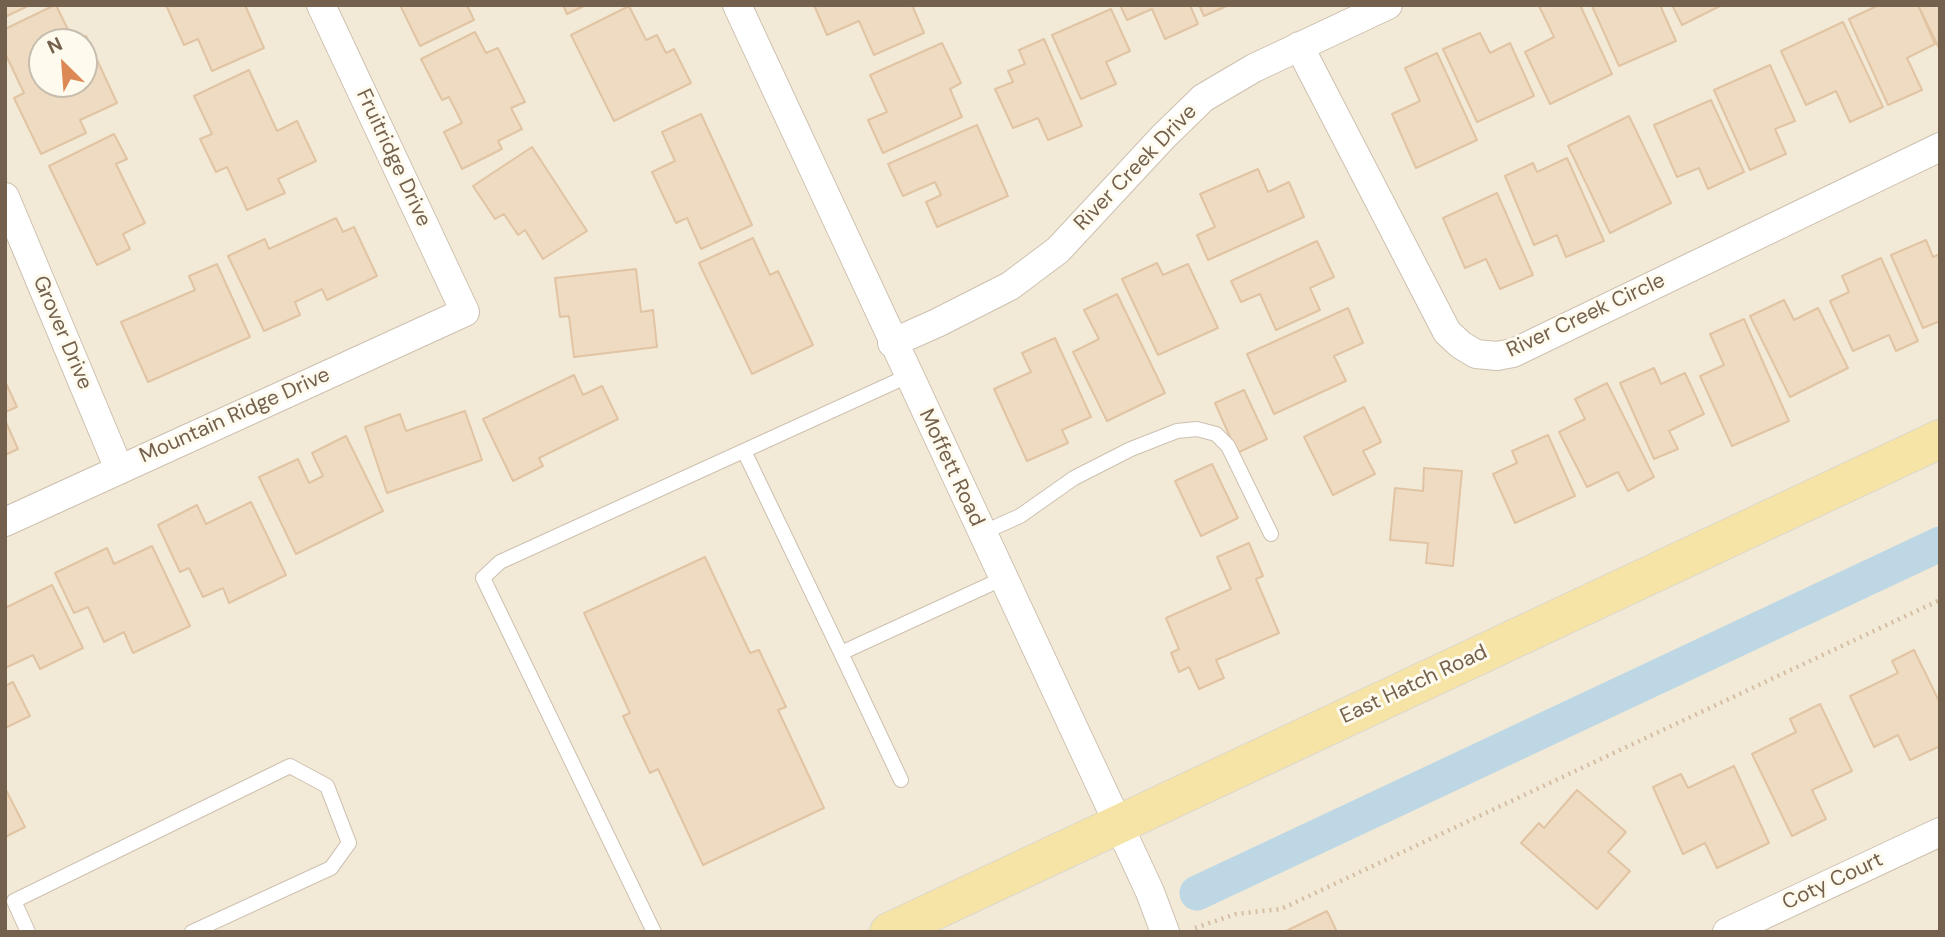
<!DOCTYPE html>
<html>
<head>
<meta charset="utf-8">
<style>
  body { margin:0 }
  #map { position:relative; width:1945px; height:937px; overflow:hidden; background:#fbf7e8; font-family:"DM Sans",sans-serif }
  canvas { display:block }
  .frame { position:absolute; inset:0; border:7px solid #74614d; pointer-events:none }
  .north { position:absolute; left:28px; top:28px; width:70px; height:70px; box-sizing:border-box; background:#fefaee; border:2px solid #c7bdae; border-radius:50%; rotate:335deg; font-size:19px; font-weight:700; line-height:28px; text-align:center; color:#74614d }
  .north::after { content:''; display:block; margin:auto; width:24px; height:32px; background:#dd8955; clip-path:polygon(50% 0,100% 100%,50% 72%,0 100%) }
</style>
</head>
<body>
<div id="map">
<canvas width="1945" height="937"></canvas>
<div class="frame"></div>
<div class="north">N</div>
</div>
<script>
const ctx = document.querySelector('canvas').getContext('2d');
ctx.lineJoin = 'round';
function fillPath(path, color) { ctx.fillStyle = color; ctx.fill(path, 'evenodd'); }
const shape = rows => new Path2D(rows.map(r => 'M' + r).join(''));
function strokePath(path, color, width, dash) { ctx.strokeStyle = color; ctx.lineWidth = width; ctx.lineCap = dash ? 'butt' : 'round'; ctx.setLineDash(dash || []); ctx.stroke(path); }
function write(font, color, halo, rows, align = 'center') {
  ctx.font = font + ' "DM Sans",sans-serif'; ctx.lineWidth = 6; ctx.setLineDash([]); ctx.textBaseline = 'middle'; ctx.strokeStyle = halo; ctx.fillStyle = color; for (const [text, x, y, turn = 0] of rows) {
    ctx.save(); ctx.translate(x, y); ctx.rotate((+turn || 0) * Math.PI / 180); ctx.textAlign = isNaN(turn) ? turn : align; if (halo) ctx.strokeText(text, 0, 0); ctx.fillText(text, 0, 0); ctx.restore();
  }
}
fillPath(shape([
  [5,5,1940,5,1940,932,5,932],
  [42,42,84,42,84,84,42,84]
]), '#f2ead7');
strokePath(shape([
  [1197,893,1940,544]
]), '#bdd8e4', 35);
const building = shape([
  [5,5,30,5,5,17,5,5],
  [55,5,56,5,74,42,86,36,117,103,80,120,86,133,41,154,14,98,24,93,5,53,5,29,55,5],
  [42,42,84,42,84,84,42,84,42,42],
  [166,5,245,5,264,48,212,71,198,39,184,45,166,5],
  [400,5,467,5,474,20,420,46,400,5],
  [563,5,586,5,567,14,563,5],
  [814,5,912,5,924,33,874,55,859,21,827,35,814,5],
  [1120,5,1190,5,1198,24,1165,39,1152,9,1127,20,1120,5],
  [1199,5,1229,5,1204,16,1199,5],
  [1542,5,1580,5,1612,74,1550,104,1525,52,1554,37,1539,6,1542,5],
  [1595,5,1660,5,1676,41,1619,66,1592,6,1595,5],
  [1672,5,1722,5,1682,25,1672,5],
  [1879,5,1918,5,1935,44,1907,58,1922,90,1888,105,1849,19,1879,5],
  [1918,5,1940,5,1940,50,1918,5],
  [629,6,646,40,657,35,666,53,674,49,691,83,614,121,571,35,629,6],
  [1111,9,1130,51,1106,62,1116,84,1081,99,1052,35,1111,9],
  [1843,22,1883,107,1850,122,1836,91,1806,105,1781,51,1843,22],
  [475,32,486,53,498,48,525,102,511,108,522,129,498,141,502,149,462,169,444,132,462,123,449,97,442,100,421,59,475,32],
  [1480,33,1490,53,1510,43,1534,96,1477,122,1443,49,1480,33],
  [1044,39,1082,126,1048,140,1038,118,1013,128,995,89,1013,82,1008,71,1025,64,1019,50,1044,39],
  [942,43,961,83,950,89,962,117,883,153,868,120,887,112,870,75,942,43],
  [1437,53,1477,140,1416,168,1392,114,1420,101,1405,68,1437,53],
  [1770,65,1795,121,1775,129,1786,154,1750,170,1714,90,1770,65],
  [249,70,277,131,297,121,316,161,278,179,285,193,247,210,227,167,216,172,200,139,212,134,194,96,249,70],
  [1711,100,1744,172,1708,189,1699,168,1677,177,1654,125,1711,100],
  [701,114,752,225,701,249,687,218,676,223,652,172,675,161,662,132,701,114],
  [1629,116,1671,203,1610,233,1568,146,1629,116],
  [977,125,1008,196,937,227,926,202,941,195,935,182,903,196,888,164,977,125],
  [114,134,127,159,116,164,145,223,123,234,130,249,97,265,49,166,114,134],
  [532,147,587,231,543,259,525,230,518,235,504,214,495,219,473,186,532,147],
  [1567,158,1604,241,1566,257,1557,235,1534,245,1505,176,1533,163,1537,172,1567,158],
  [1258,169,1268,192,1289,182,1304,217,1208,260,1197,235,1215,227,1200,194,1258,169],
  [1497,193,1533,275,1500,289,1486,259,1465,268,1443,218,1497,193],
  [336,218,343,232,354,227,377,276,327,300,322,289,295,302,300,315,264,331,228,256,265,239,269,249,336,218],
  [753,238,770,275,778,271,813,345,752,374,699,263,753,238],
  [1926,240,1933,257,1940,254,1940,321,1923,328,1891,255,1926,240],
  [1317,241,1334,277,1310,288,1320,310,1276,330,1260,294,1241,302,1231,281,1317,241],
  [1881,258,1918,341,1896,351,1889,335,1853,351,1830,301,1849,292,1842,276,1881,258],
  [1157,263,1163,275,1188,264,1218,328,1158,355,1122,279,1157,263],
  [217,264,250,337,148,382,121,322,195,290,189,276,217,264],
  [636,269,641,312,653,310,657,347,574,357,569,316,560,317,555,278,636,269],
  [1117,294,1165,393,1107,421,1073,352,1099,339,1084,310,1117,294],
  [1784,300,1794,320,1818,308,1848,368,1790,397,1750,316,1784,300],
  [1348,308,1363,343,1334,356,1346,381,1274,414,1247,354,1348,308],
  [1744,319,1789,421,1732,446,1700,376,1724,365,1710,334,1744,319],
  [1055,338,1091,417,1062,430,1068,443,1027,461,994,389,1031,372,1022,353,1055,338],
  [1654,368,1661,384,1685,373,1704,414,1669,431,1678,449,1654,459,1620,383,1654,368],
  [574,375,583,395,602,386,618,419,539,458,543,466,513,481,483,419,574,375],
  [5,381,17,407,5,412,5,381],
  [1607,383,1654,477,1628,491,1618,472,1587,487,1559,432,1585,419,1575,399,1607,383],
  [1244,390,1267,439,1237,453,1215,403,1244,390],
  [1364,407,1381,442,1363,451,1375,474,1333,495,1304,437,1364,407],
  [465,411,482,460,387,493,365,427,400,414,406,431,465,411],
  [5,420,18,449,5,455,5,420],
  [1548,435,1575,496,1515,523,1493,474,1517,463,1512,451,1548,435],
  [346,436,383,511,296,554,259,477,298,459,309,483,323,476,312,453,346,436],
  [1212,464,1238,518,1201,536,1175,481,1212,464],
  [1424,468,1462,471,1453,566,1426,563,1428,543,1390,540,1395,488,1423,491,1424,468],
  [251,502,286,575,229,603,223,588,203,597,189,568,180,572,158,525,197,505,206,524,251,502],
  [1249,543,1263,576,1256,579,1279,633,1216,660,1224,678,1199,689,1189,667,1179,672,1171,653,1179,649,1166,618,1231,589,1217,557,1249,543],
  [152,546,190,626,133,653,124,632,104,642,88,607,74,613,55,573,107,548,114,564,152,546],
  [705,557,750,653,759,650,786,707,778,710,824,808,703,865,658,769,650,773,623,716,630,713,584,613,705,557],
  [52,585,83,648,40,669,33,655,5,668,5,608,52,585],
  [1914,650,1940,703,1940,746,1910,760,1898,735,1874,747,1850,696,1898,673,1892,661,1914,650],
  [13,682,30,716,5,728,5,686,13,682],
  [1820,704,1852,771,1812,790,1826,819,1792,836,1752,754,1796,732,1790,719,1820,704],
  [1734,766,1769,843,1717,868,1705,843,1683,854,1653,787,1681,774,1688,788,1734,766],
  [5,788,25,827,5,837,5,788],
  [1577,790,1626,832,1608,852,1630,871,1597,909,1521,843,1539,823,1544,828,1577,790],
  [1327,911,1337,932,1284,932,1327,911]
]);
fillPath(building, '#efdbc1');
strokePath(building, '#e1c4a3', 2);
const service = shape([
  [744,451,841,653,1004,578],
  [982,533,1020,516,1074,478,1131,449,1177,431,1197,429,1216,434,1228,446,1271,534],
  [841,653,901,780],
  [28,932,14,901,290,766,327,786,349,843,331,868,192,932],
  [654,932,483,578,500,562,908,376]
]);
const minor = shape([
  [737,5,1150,892,1165,932],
  [1299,46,1447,332,1461,345,1476,354,1497,356,1513,353,1940,147],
  [5,197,119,469],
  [892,343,937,323,1010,286,1058,250,1163,137,1203,98,1254,68,1388,5],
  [5,522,465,312,321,5],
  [1727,932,1940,832]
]);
const primary = shape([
  [889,932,1940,439]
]);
strokePath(service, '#cdc0af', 16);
strokePath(minor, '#cdc0af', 30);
strokePath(primary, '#dbd6d1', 40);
strokePath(shape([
  [1195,928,1236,914,1281,909,1940,600]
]), '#d4bea4', 4.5, [2, 5]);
strokePath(service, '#fff', 14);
strokePath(minor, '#fff', 28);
strokePath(primary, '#f5e4a5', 38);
write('21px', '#74614d', '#fefaee', [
  ["Fruitridge Drive",393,158,65],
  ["River Creek Drive",1136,168,-46],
  ["River Creek Circle",1586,316,-25],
  ["Grover Drive",62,333,67],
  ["Mountain Ridge Drive",235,416,-24],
  ["Moffett Road",951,468,65],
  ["East Hatch Road",1414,685,-25],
  ["Coty Court",1833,882,-25]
]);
</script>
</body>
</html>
